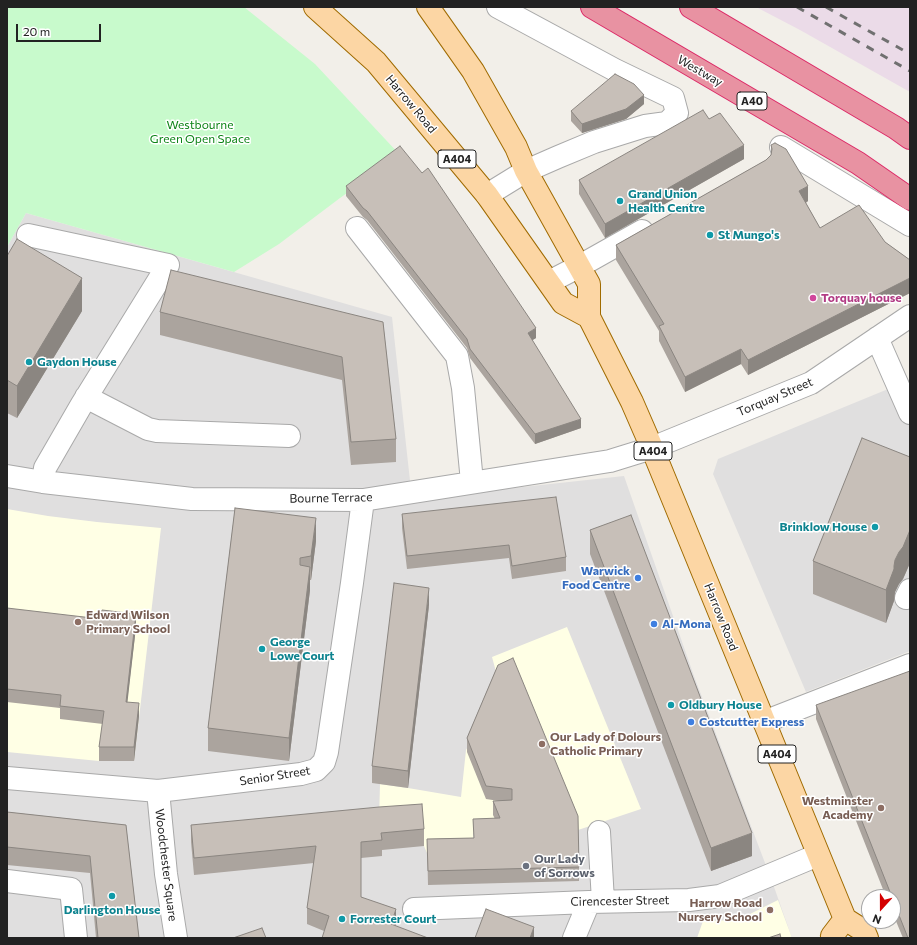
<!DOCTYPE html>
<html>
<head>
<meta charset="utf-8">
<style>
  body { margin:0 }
  #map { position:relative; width:917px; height:945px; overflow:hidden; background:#f2efe9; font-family:Commissioner,sans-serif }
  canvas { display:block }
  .frame { position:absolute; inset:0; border:8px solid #222; pointer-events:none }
  .north { position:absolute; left:861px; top:889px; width:40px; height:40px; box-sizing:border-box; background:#fff; border:1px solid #a7a7a7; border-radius:50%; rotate:201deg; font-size:11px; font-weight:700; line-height:16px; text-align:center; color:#222 }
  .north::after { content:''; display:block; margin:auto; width:14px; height:18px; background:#d40000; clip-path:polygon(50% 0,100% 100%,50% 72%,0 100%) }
  .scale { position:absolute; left:16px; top:24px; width:85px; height:18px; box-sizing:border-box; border:2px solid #222; border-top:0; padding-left:5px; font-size:12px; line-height:14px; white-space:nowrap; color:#222; -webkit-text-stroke:3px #fff; paint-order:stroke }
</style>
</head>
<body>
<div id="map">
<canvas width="917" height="945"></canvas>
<div class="frame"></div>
<div class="north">N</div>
<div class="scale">20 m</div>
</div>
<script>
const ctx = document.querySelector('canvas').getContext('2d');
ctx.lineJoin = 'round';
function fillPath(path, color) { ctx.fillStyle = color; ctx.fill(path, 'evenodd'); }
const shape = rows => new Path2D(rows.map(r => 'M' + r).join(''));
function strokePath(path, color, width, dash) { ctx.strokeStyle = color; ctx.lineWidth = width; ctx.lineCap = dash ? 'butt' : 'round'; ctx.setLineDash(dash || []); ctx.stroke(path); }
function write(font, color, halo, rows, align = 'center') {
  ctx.font = font + ' Commissioner,sans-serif'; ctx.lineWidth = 3; ctx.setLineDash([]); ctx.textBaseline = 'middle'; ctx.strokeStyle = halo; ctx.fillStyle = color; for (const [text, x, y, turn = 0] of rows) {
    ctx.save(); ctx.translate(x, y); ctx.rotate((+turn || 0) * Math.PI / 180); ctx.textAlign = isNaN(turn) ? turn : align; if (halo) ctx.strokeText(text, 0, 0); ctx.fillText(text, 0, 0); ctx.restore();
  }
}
fillPath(shape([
  [26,213,392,317,412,499,624,476,694,676,773,884,792,938,7,938,7,247],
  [910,380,910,651,806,692,713,474,718,459]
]), '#e0dfdf');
fillPath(shape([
  [756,7,910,7,910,92,800,30]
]), '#ebdbe8');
fillPath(shape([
  [7,509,48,516,97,522,161,528,134,761,99,761,7,752],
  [567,627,641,809,578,830,473,833,474,852,427,853,424,846,422,820,379,823,380,784,408,788,461,797,466,750,473,737,498,679,492,657],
  [778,900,792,938,697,938,703,921,738,920]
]), '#ffffe5');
fillPath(shape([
  [7,7,244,7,315,64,400,155,340,198,279,244,234,272,26,213,7,247]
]), '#c8facc');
const minor = shape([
  [781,147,910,225],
  [487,195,526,171,558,157,594,142,645,126,667,123,677,113,673,98,615,70,498,7],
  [357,228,457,356,463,388,472,482],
  [28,235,168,265,82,404,45,468,43,482],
  [549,282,578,267,642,231],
  [877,338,910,413],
  [86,397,148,429,157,431,289,436],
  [7,476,43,482,192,499,363,500,610,461,652,448,811,383,910,316],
  [906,598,910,590],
  [764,722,910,665],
  [7,778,158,791,301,774,316,770,324,762,327,752,352,583,363,500],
  [158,791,166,874,176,938],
  [599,832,603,901],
  [7,881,71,889,76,938],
  [414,909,589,902,689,900,720,896,818,855],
  [574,938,589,902]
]);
const major = shape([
  [315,7,376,62,487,195,563,303,589,317],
  [428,7,473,71,516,147,526,171,589,284,589,317,632,402,652,448,845,919,864,931,867,938],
  [833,938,832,936,845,919]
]);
const highway = shape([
  [592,7,858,163,910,199],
  [691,7,896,128,910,138]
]);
strokePath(minor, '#a9a9a9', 24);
strokePath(major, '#a06b00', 24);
strokePath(highway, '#dc2a67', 24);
strokePath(minor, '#fff', 22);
strokePath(major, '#fcd6a4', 22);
strokePath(highway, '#e892a2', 22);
strokePath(shape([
  [797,7,910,71],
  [826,7,910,54]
]), '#707070', 3, [8, 8]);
fillPath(shape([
  [644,104,626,119,582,133,571,121,571,111],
  [709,119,744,159,605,238,579,194,579,180],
  [771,145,808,201,806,203,820,228,885,242,910,260,910,293,748,375,741,364,685,392,659,341,659,331,616,260,616,245,766,160,771,155],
  [346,186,536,338,532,340,581,428,535,444,470,358,467,348,367,220,363,217,346,196],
  [7,256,82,311,17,418,7,413],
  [160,312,383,322,396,439,396,462,351,465,342,380,160,335],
  [910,457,910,563,903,579,899,584,895,592,894,601,886,623,813,594,813,561],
  [235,508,316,541,311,580,310,580,310,590,289,761,208,751,208,728],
  [402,514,566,557,566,571,512,579,509,558,407,569,402,528],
  [590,530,752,856,711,871,590,554],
  [429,605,408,788,372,783,372,766],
  [7,608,136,627,127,702,139,716,134,761,99,761,99,747,103,724,60,719,60,708,7,702],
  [498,665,579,867,579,881,428,885,427,839,474,838,473,819,495,819,493,815,493,801,499,801,486,799,467,752,467,738],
  [816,705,910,938,903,938,893,914,893,897,886,897,816,719],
  [7,812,126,825,139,938,96,938,90,873,7,865],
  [191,825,424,829,424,846,382,850,382,856,361,858,324,931,307,924,307,908,314,863,194,875,191,842]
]), '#aba49e');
fillPath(shape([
  [644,95,644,104,626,119,582,133,582,124],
  [744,145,744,159,605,238,605,224],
  [808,186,808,201,799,206,799,191],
  [82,278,82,311,17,418,17,386],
  [910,278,910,293,748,375,748,360],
  [536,328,536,338,528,343,528,333],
  [741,349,741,364,685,392,685,377],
  [581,419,581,428,535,444,535,434],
  [316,518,316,541,311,580,311,556],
  [910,530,910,563,903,579,899,584,895,592,894,601,886,623,886,590,895,560],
  [310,567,310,590,289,761,289,738],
  [429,588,429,605,408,788,408,771],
  [136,614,136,627,126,715,126,702],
  [139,703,139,716,134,761,134,747],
  [752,833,752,856,711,871,711,848],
  [396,909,396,926,391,924],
  [534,927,534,938,530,938]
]), '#8b8681');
const building = shape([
  [615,74,634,84,644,95,626,109,582,124,571,111,615,74],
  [703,110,709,119,720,113,744,145,605,224,579,180,703,110],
  [775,143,786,149,808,186,799,191,820,228,859,205,885,242,910,260,910,278,748,360,741,349,685,377,659,326,664,324,616,245,766,160,771,155,772,149,771,145,775,143],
  [400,146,422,173,428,168,536,328,528,333,581,419,535,434,470,349,467,339,367,211,363,208,346,186,400,146],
  [17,239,82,278,17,386,7,380,7,256,17,239],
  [171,270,383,322,396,439,351,442,342,357,160,312,171,270],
  [862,438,910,457,910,530,903,547,899,552,895,560,894,566,894,569,886,590,813,561,862,438],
  [556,497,566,557,512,566,509,545,407,556,402,514,556,497],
  [235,508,316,518,311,556,300,558,300,565,310,567,289,738,208,728,235,508],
  [631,515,752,833,711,848,590,530,631,515],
  [394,583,429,588,408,771,372,766,394,583],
  [7,608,101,619,102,610,136,614,126,702,139,703,134,747,99,747,104,711,60,706,61,695,7,689,7,608],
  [513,658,578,816,579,867,428,871,427,839,474,838,473,819,500,818,493,801,512,800,512,789,486,786,467,738,498,665,513,658],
  [910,671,910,938,908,938,893,900,893,897,892,897,816,705,910,671],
  [422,804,424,829,381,833,382,840,361,842,361,897,396,909,391,924,428,938,322,938,329,916,307,908,316,846,194,858,191,825,379,807,422,804],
  [7,812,126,825,139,938,98,938,90,856,7,847,7,812],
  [486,909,534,927,530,938,475,938,486,909],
  [262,928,266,938,233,938,262,928],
  [780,934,781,938,768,938,780,934]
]);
fillPath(building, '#c7bfb8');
strokePath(building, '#8b8681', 1);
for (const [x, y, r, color] of [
  [620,201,4,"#0f9aa8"],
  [710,235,4,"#0f9aa8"],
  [813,298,4,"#d1479c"],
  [29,362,4,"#0f9aa8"],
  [875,527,4,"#0f9aa8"],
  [638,578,4,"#3f7fe0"],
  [78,622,4,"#8d6e63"],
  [654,624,4,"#3f7fe0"],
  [262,649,4,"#0f9aa8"],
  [671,705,4,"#0f9aa8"],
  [691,722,4,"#3f7fe0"],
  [542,744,4,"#8d6e63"],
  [881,808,4,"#8d6e63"],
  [526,866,4,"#6b7280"],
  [112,896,4,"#0f9aa8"],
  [770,910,4,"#8d6e63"],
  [342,919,4,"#0f9aa8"]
]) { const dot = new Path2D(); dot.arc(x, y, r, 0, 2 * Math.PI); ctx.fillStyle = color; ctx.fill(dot); strokePath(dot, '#fff', 1.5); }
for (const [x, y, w] of [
  [752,101,30],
  [457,159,38],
  [653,451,38],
  [777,754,38]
]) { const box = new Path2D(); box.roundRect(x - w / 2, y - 9, w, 18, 3); ctx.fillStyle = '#fff'; ctx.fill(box); strokePath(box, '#222', 1); }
write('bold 11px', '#222', null, [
  ["A40",752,101],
  ["A404",457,159],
  ["A404",653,451],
  ["A404",777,754]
]);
write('12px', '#222', '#fff', [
  ["Westway",700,71,30],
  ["Harrow Road",411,104,50],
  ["Torquay Street",775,397,-23],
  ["Bourne Terrace",331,498,-1],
  ["Harrow Road",721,617,68],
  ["Senior Street",275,776,-9],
  ["Woodchester Square",166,865,83],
  ["Cirencester Street",620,901,-1]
]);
write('12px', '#0c8416', '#fff', [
  ["Westbourne",200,125],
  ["Green Open Space",200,139]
]);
write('bold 12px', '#0d838f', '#fff', [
  ["Grand Union",628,194],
  ["Health Centre",628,208],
  ["St Mungo's",718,235],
  ["Gaydon House",37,362],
  ["Brinklow House",867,527,"right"],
  ["George",270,642],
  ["Lowe Court",270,656],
  ["Oldbury House",679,705],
  ["Darlington House",112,910,"center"],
  ["Forrester Court",350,919]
], 'left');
write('bold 12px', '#b23c85', '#fff', [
  ["Torquay house",821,298]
], 'left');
write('bold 12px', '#366cbe', '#fff', [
  ["Warwick",630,571,"right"],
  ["Food Centre",630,585,"right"],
  ["Al-Mona",662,624],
  ["Costcutter Express",699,722]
], 'left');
write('bold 12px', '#785e54', '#fff', [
  ["Edward Wilson",86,615],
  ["Primary School",86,629],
  ["Our Lady of Dolours",550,737],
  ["Catholic Primary",550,751],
  ["Westminster",873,801,"right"],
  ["Academy",873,815,"right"],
  ["Harrow Road",762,903,"right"],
  ["Nursery School",762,917,"right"]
], 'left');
write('bold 12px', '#5b616d', '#fff', [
  ["Our Lady",534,859],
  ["of Sorrows",534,873]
], 'left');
</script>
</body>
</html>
